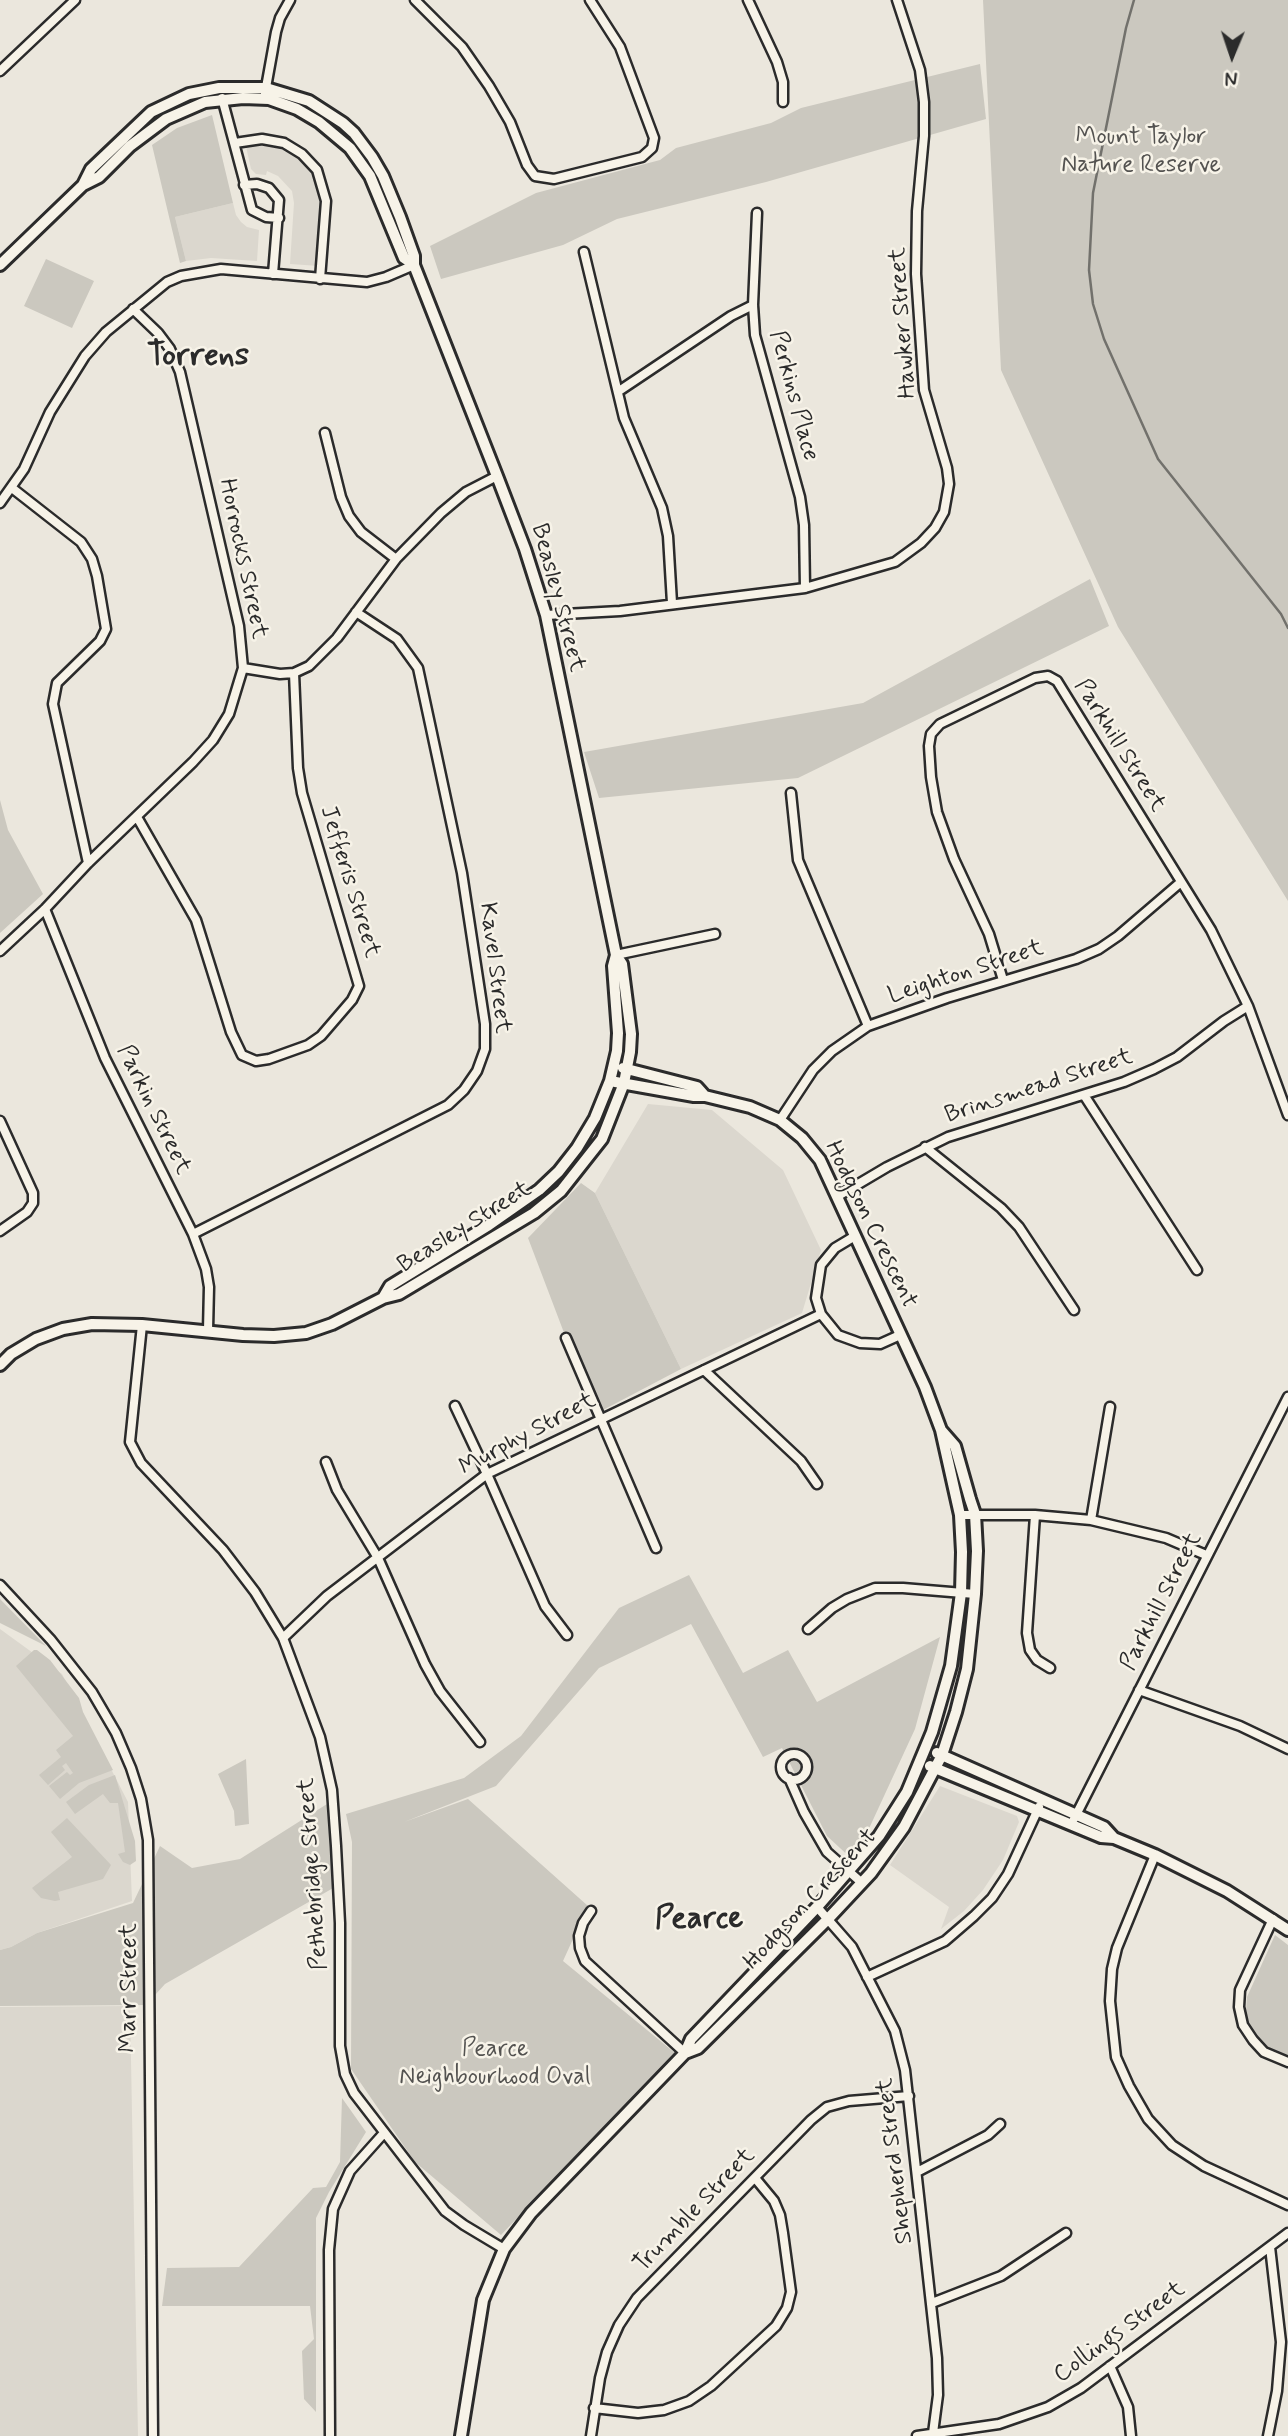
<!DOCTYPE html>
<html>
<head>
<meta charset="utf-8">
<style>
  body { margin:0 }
  #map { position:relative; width:1288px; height:2436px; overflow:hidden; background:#ebe7dd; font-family:Mynerve,sans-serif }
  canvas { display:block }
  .north { position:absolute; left:1197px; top:21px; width:70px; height:70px; -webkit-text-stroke:5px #f7f3e8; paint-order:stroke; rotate:182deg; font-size:19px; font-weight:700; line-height:28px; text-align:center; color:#2b2b2b }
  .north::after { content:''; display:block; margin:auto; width:24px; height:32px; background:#2b2b2b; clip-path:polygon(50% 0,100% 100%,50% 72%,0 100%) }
</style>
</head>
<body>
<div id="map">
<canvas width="1288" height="2436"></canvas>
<div class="north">N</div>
</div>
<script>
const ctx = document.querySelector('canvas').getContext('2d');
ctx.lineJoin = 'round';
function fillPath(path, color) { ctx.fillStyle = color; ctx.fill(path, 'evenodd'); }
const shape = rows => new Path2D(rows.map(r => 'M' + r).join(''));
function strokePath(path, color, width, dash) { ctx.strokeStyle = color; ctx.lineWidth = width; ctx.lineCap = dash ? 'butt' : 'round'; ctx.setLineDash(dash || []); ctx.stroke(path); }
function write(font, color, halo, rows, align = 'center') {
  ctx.font = font + ' Mynerve,sans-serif'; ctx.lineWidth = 5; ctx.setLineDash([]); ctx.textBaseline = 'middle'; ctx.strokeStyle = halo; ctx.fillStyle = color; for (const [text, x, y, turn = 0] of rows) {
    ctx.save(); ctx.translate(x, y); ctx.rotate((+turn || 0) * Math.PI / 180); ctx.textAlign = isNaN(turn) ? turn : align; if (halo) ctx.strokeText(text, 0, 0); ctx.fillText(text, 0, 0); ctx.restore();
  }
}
fillPath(shape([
  [271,141,296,152,314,170,324,200,319,266,290,264,294,203,292,191,278,176,267,171,266,175,256,174,251,169,245,142],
  [233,203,236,215,241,222,247,227,259,230,257,261,211,258,186,261,175,217],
  [648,1104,712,1110,783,1170,821,1250,802,1313,681,1369,595,1193],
  [0,1629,62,1674,128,1802,132,1901,37,1933,11,1947,0,1950],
  [940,1786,1017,1816,1019,1822,1003,1860,983,1890,964,1911,941,1929,949,1907,890,1865],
  [130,2006,138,2436,0,2436,0,2007]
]), '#dbd7ce');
fillPath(shape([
  [983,0,1288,0,1288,901,1118,627,1001,370],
  [980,64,986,119,766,182,617,219,563,245,441,279,430,246,536,193,660,160,676,148,771,123,801,108],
  [212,115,233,203,175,217,186,261,180,263,152,145,177,128],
  [46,259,94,281,72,328,24,306],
  [1090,579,1109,626,798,778,599,798,584,752,863,703],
  [0,800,8,830,43,894,0,933],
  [581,1183,595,1193,681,1369,603,1410,566,1338,528,1238],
  [689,1575,743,1673,788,1650,817,1702,940,1637,915,1729,854,1861,827,1836,782,1748,763,1757,691,1624,599,1668,496,1786,404,1822,468,1799,588,1906,563,1961,675,2053,501,2235,415,2162,351,2069,352,1842,346,1814,464,1778,521,1736,619,1608],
  [0,1599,46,1646,0,1623],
  [34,1650,37,1650,50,1660,79,1698,83,1712,113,1770,79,1783,60,1799,49,1786,67,1772,70,1775,73,1773,66,1763,62,1766,65,1770,48,1785,39,1775,61,1757,56,1750,73,1736,16,1666],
  [246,1759,249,1824,235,1826,234,1811,218,1774],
  [115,1775,135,1841,136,1861,130,1865,123,1862,118,1854,125,1852,118,1803,110,1803,103,1794,75,1814,66,1802,89,1785],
  [327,1804,335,1887,165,1984,146,2005,0,2006,0,1950,11,1947,37,1933,133,1903,160,1846,192,1868,240,1859],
  [67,1818,111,1865,103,1879,58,1892,60,1900,55,1901,41,1898,32,1888,72,1857,51,1832],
  [1275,1935,1288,1945,1288,2058,1268,2050,1258,2040,1250,2026,1246,2011,1247,1997],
  [342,2098,366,2132,329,2192,316,2218,316,2412,304,2399,302,2351,314,2339,310,2306,162,2306,167,2268,239,2267,313,2188,326,2187,340,2162]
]), '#cbc8bf');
strokePath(shape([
  [1134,0,1126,28,1093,193,1089,270,1093,304,1104,339,1158,459,1281,614,1288,628]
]), '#72716c', 2.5);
const street = shape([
  [415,0,462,47,489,86,510,122,527,165,535,176,554,179,642,157,652,148,654,138,620,47,590,0],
  [748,0,777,62,783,82,783,102],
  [0,71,75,0],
  [265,93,276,32,280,18,290,0],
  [222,98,252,210,266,217,279,218],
  [235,143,262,139,284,143,302,154,317,170,326,201,320,279],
  [244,185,257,184,269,188,279,200,273,274],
  [757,213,753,305,755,335,800,497,804,525,805,588],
  [584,252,624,418,662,508,668,536,672,603],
  [619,391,731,316,753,305],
  [325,433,341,497,349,516,361,532,396,559],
  [12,488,81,542,92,559,97,576,106,629,100,641,57,683,53,704,88,863],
  [0,503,24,469,50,412,85,356,106,332,167,282,181,276,221,269,367,282,386,277,414,265],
  [546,615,620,611,805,588,895,562,921,543,935,528,944,512,949,484,947,468,924,390,916,274,917,211,924,136,924,102,920,70,897,0],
  [243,668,280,674,294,673,309,666,337,638,396,559,441,513,466,492,497,476],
  [791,793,798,860,868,1026],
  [137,817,196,920,231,1032,242,1055,256,1061,269,1059,308,1045,321,1036,352,1000,359,986,302,793,298,768,294,673],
  [45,909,105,1058,193,1234,206,1269,209,1287,208,1330],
  [0,951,45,909,88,863,193,762,213,740,229,714,243,668,239,626,180,372,170,349,158,333,133,309],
  [616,955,715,934],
  [1003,980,989,934,954,859,937,812,931,777,929,746,931,734,940,724,1035,678,1048,676,1057,681,1211,930,1248,1006,1288,1115],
  [1084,1095,1197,1270],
  [780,1120,813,1070,832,1051,868,1026,947,998,1076,959,1099,949,1118,936,1181,882],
  [0,1121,33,1193,33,1203,27,1212,0,1231],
  [925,1147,1001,1208,1019,1227,1074,1310],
  [838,1196,887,1167,948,1137,1124,1082,1154,1069,1177,1057,1224,1021,1248,1006],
  [193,1234,448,1105,464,1090,477,1071,485,1049,485,1024,462,873,418,668,397,639,356,612],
  [855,1236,835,1248,821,1265,816,1298,821,1314,838,1335,860,1343,880,1344,900,1335],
  [142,1325,130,1442,141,1463,223,1550,255,1592,283,1638,320,1737,332,1790,336,1846,340,1923,340,2046,345,2074,354,2093,445,2211,464,2225,504,2249],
  [566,1338,656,1548],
  [704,1370,801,1461,817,1484],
  [455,1406,487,1474,545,1606,567,1635],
  [326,1462,337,1490,378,1558,425,1664,440,1691,480,1742],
  [960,1515,1035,1515,1091,1520,1166,1538,1206,1555],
  [1035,1515,1027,1633,1030,1650,1037,1660,1050,1668],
  [1091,1520,1110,1407],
  [0,1585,51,1640,92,1692,116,1733,131,1768,141,1799,148,1840,153,2436],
  [808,1629,832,1608,847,1599,875,1588,903,1588,975,1594],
  [283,1638,327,1596,487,1474,821,1314],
  [1139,1690,1240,1726,1288,1749],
  '781 1767a13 13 0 1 1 26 0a13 13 0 1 1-26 0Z',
  [789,1778,804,1812,827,1852,862,1883],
  [1074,1819,1288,1397],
  [1155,1855,1117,1948,1112,1969,1110,2001,1116,2057,1129,2086,1148,2119,1172,2145,1204,2166,1288,2205],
  [817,1907,852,1947,895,2031,905,2070,937,2358,938,2395,933,2433],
  [591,1911,583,1923,579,1936,580,1948,585,1961,685,2053],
  [1273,1919,1240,1990,1239,2007,1243,2025,1253,2040,1264,2052,1288,2062],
  [867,1977,945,1941,974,1916,992,1898,1008,1874,1039,1807],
  [917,2172,988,2135,1000,2124],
  [932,2303,1001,2276,1066,2233],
  [1110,2366,1128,2407,1131,2436],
  [594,2408,638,2413,664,2410,689,2401,711,2386,776,2326,787,2308,791,2292,783,2233,780,2215,774,2201,755,2178],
  [330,2436,329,2250,333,2209,350,2171,384,2133],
  [591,2436,600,2378,607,2352,619,2325,637,2298,811,2120,827,2107,849,2101,909,2096],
  [917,2436,999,2424,1048,2407,1081,2388,1288,2233],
  [1268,2436,1277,2391,1281,2342,1270,2247]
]);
const secondary = shape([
  [0,265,83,185,99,177,130,146,166,119,205,102,243,98,269,99,297,109,319,122,350,148,370,176,404,258,414,265],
  [623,1068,697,1087,705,1096],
  [383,1298,390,1286,489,1225,539,1190,559,1171,577,1148,595,1118,610,1081,617,1051,618,1033,613,966,616,955],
  [0,1365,11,1354,36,1339,63,1329,92,1324,142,1325,243,1335,274,1336,306,1333,332,1324,383,1298,399,1294,534,1213,561,1191,602,1139,624,1083,630,1052,631,1034,622,964,616,955,546,615,525,549,497,476,414,265,414,256,400,217,383,176,372,157,354,133,343,123,309,101,266,88,219,88,189,94,151,112,91,169,83,185],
  [937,1753,1104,1827,1114,1838],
  [930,1766,1101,1837,1114,1838,1155,1855,1227,1891,1288,1930],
  [685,2053,698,2048,828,1919,871,1873,904,1827,942,1755,956,1712,967,1669,975,1594,977,1551,975,1514,970,1499,955,1446,941,1430],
  [461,2436,483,2300,504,2249,531,2213,685,2053,691,2039,817,1907,879,1836,907,1792,932,1732,951,1666,961,1593,962,1552,960,1515,941,1430,925,1387,820,1160,802,1138,780,1120,750,1107,705,1096,694,1096,610,1081]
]);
strokePath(street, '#2b2b2b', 13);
strokePath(secondary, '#2b2b2b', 16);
strokePath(street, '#f7f3e8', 8);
strokePath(secondary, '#f7f3e8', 10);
write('24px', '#535250', '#f7f3e8', [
  ["Mount Taylor",1141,138],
  ["Nature Reserve",1141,166],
  ["Pearce",495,2050],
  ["Neighbourhood Oval",495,2078]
]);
write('24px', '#2b2b2b', '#f7f3e8', [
  ["Hawker Street",904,323,-94],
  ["Perkins Place",793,396,75],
  ["Horrocks Street",242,559,78],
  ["Beasley Street",557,598,75],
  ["Parkhill Street",1119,746,58],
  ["Jefferis Street",349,882,73],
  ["Kavel Street",494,968,83],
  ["Leighton Street",966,973,-18],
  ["Brinsmead Street",1039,1087,-18],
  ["Parkin Street",153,1110,64],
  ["Hodgson Crescent",870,1225,64],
  ["Beasley Street",465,1228,-32],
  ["Murphy Street",528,1435,-28],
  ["Parkhill Street",1162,1602,-63],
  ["Pethebridge Street",314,1874,-94],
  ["Hodgson Crescent",811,1900,-47],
  ["Marr Street",130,1988,-90],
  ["Shepherd Street",896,2161,-97],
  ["Trumble Street",695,2211,-46],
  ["Collings Street",1120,2333,-36]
]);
write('bold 32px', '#2b2b2b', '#f7f3e8', [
  ["Torrens",198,357],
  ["Pearce",699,1920]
]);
</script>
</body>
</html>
